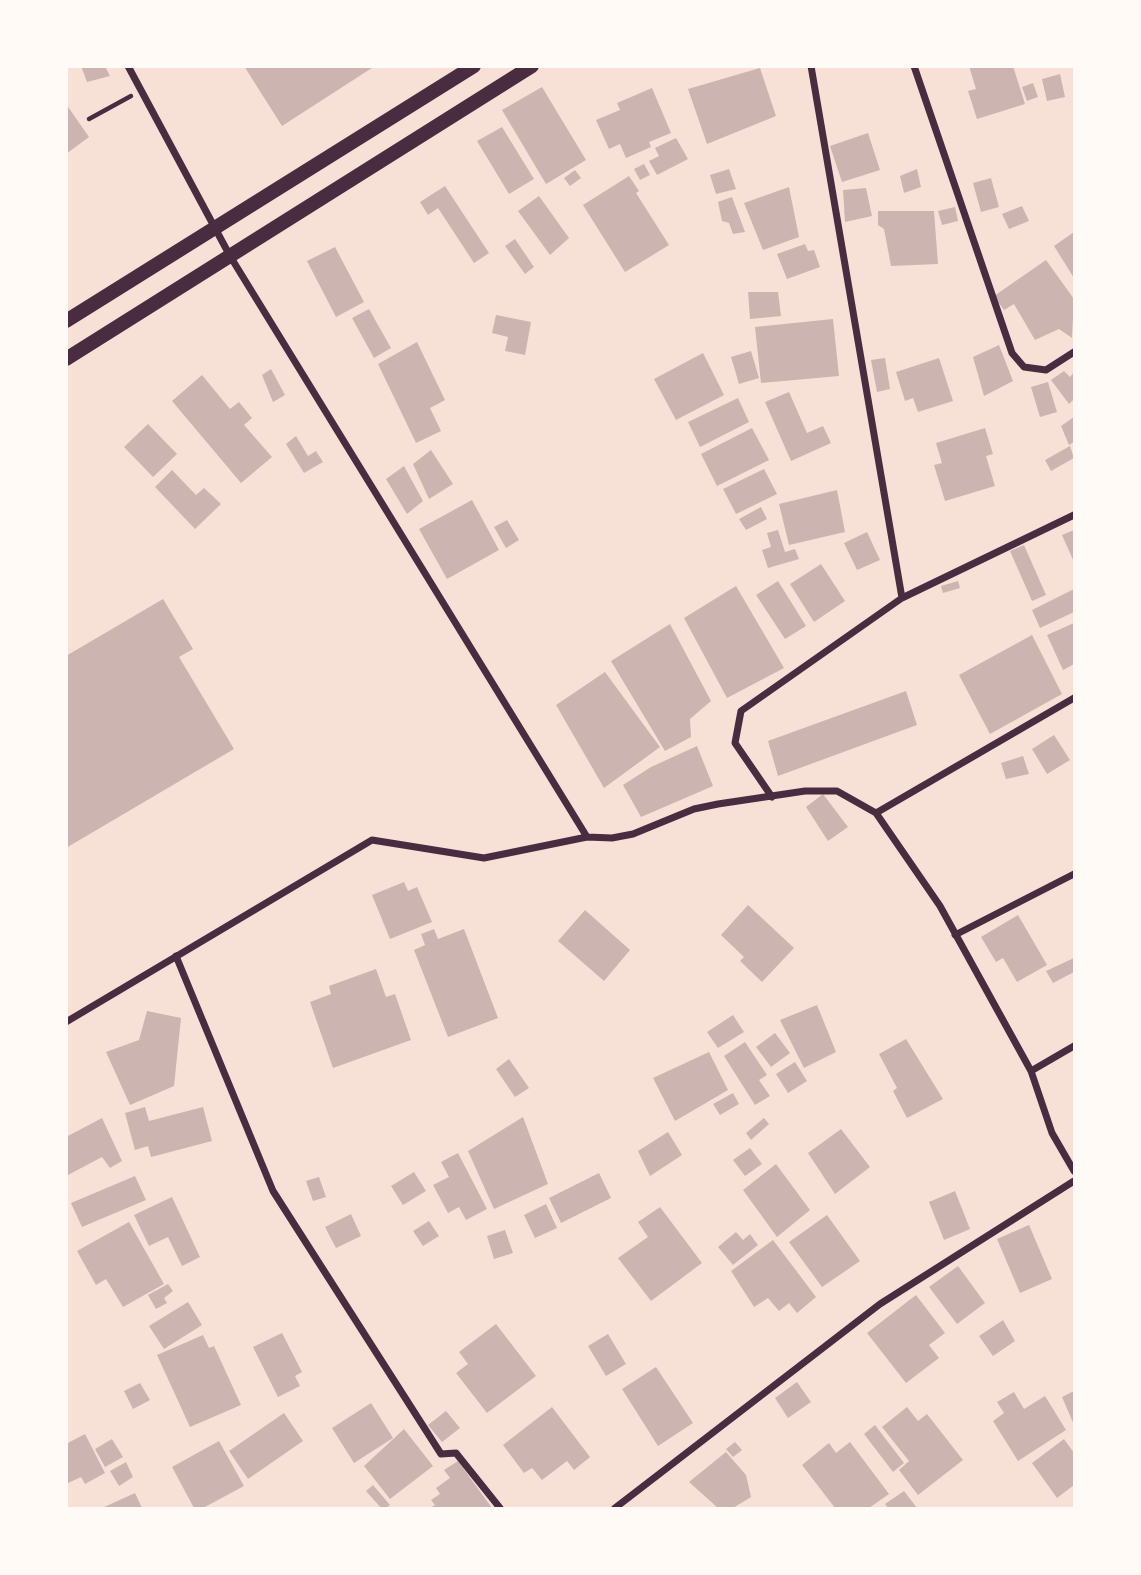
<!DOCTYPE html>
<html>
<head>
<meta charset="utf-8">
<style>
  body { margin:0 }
  #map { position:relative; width:1141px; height:1575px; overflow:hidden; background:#f7e1d7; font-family:Barlow,sans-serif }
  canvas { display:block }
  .frame { position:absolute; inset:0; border:68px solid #fffaf5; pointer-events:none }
</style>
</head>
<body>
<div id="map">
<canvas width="1141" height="1575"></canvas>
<div class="frame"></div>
</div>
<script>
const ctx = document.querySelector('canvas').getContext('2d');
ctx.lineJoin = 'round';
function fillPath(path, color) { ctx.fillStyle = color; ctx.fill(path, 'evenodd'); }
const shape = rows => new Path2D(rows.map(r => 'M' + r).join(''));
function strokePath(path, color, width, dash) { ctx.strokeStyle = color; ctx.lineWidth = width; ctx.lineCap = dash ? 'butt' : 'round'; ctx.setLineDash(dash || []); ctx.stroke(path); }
fillPath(shape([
  [81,66,105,66,110,76,87,82],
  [244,66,375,66,282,126],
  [969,66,1013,66,1025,104,977,119,968,91,976,89],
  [760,68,776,116,707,144,688,89],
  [1060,74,1065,97,1047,101,1042,79],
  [1033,83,1038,97,1027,101,1022,87],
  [542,87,586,160,546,184,502,110],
  [652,88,671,133,649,142,651,147,626,158,620,144,609,149,596,120,620,110,617,103],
  [66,104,89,137,66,154],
  [502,127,534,179,509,194,477,141],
  [868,133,880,170,842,182,830,146],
  [676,138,688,159,657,175,649,161,659,156,655,148],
  [644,164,650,175,640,180,634,169],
  [729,169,736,189,716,194,710,175],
  [917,169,921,187,904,193,900,176],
  [575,170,581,178,570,186,564,178],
  [629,176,639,191,636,193,669,245,625,272,583,205],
  [991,178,999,207,981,212,973,183],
  [445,186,489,253,474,263,438,208,428,215,420,202],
  [789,187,799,237,763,250,744,203],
  [866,188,872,216,845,222,843,190],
  [539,196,569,238,550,255,518,211],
  [732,197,745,232,733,234,729,223,722,221,718,202],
  [1022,206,1029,221,1009,229,1002,214],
  [955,207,958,221,942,225,938,211],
  [878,211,934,211,938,264,891,266,884,229,878,225],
  [1074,232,1074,278,1054,246],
  [515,239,534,267,525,274,505,246],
  [805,244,808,251,814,250,820,267,787,279,777,254],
  [335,247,364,302,336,317,307,261],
  [1046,260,1074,299,1072,338,1059,329,1035,340,1014,304,1004,310,994,296],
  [748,292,778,292,781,316,750,319],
  [369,309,391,348,374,358,352,318],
  [496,315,531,322,525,355,505,351,508,337,492,333],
  [833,319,839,376,761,383,755,327],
  [417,342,445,400,430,408,441,431,416,443,378,364],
  [999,345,1013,381,984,396,973,357],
  [751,351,759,378,739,384,731,357],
  [703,353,724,395,676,420,654,379],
  [885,358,890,389,877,392,871,360],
  [939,358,953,401,918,412,913,398,905,401,896,372],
  [271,369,285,395,273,402,262,375],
  [1064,371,1070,377,1074,372,1074,399,1069,404,1051,380],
  [202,375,230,409,239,402,252,418,244,425,272,457,241,483,172,401],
  [1048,382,1057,412,1040,417,1031,387],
  [789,392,807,433,823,426,831,443,791,461,765,402],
  [738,398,749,422,700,447,688,422],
  [1074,417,1074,442,1069,445,1061,426],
  [148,424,177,454,153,477,124,447],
  [752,428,769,460,717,486,701,454],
  [985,428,993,454,986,456,995,486,945,501,934,465,942,463,936,443],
  [296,436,308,456,316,451,323,462,304,473,286,444],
  [1070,446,1074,458,1051,471,1045,460],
  [431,450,453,484,429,499,413,464],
  [404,466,423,501,407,514,386,479],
  [764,469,777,494,736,514,723,489],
  [172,470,196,495,204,488,221,504,195,529,155,487],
  [837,490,845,532,789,545,779,504],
  [472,500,499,550,447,579,419,529],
  [761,507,767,519,746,530,739,519],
  [507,520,519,540,506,548,494,527],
  [778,530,785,552,795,549,799,559,768,568,762,550,771,547,767,533],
  [1074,530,1074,562,1062,535],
  [867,532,880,560,857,570,844,543],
  [1024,545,1046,595,1032,601,1010,551],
  [821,564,845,601,814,622,790,584],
  [778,581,806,626,785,639,756,595],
  [958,581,960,588,943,593,941,586],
  [736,586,784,668,727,698,684,618],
  [1074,589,1074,612,1040,628,1032,610],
  [163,599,193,649,179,657,234,749,66,848,66,656],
  [1074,623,1074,664,1063,670,1047,635],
  [670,624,711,701,690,719,691,737,665,751,611,661],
  [1032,635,1062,694,990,734,959,675],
  [605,672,660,747,604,788,556,705],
  [906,691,917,725,778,776,768,741],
  [1054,735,1070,760,1047,774,1032,749],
  [697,746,713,786,641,817,623,785,651,767],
  [1023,756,1029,774,1006,779,1001,763],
  [823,794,848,827,828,841,806,807],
  [404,882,408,891,417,887,432,922,390,939,372,895],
  [748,905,794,948,762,982,740,961,744,957,721,935],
  [585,910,630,950,604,981,558,941],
  [1018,915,1047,965,1017,982,1003,958,996,962,981,937],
  [434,929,438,939,464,929,498,1018,448,1037,414,950,425,945,421,934],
  [1074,958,1074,972,1053,983,1046,971],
  [376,969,386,997,395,994,411,1040,333,1068,310,1002,331,994,329,986],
  [817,1005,836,1052,804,1068,780,1020],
  [147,1011,181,1018,174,1086,130,1105,106,1052,139,1040],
  [733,1015,744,1032,718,1048,707,1032],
  [775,1033,790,1053,771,1067,756,1047],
  [906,1039,943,1099,907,1118,893,1091,897,1088,879,1054],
  [745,1042,767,1075,759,1080,770,1096,755,1105,724,1056],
  [709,1052,728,1090,675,1121,653,1078],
  [509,1059,529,1088,515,1097,496,1069],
  [795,1062,807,1081,788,1093,776,1074],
  [733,1093,739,1104,720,1115,713,1104],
  [145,1107,149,1121,203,1107,212,1141,151,1157,148,1146,135,1150,125,1113],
  [523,1117,548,1184,494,1209,468,1151],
  [102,1118,122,1161,110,1168,102,1157,66,1176,66,1137],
  [764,1118,769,1124,751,1140,746,1133],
  [841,1129,870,1167,835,1194,808,1153],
  [668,1132,682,1155,650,1176,638,1151],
  [750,1148,762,1164,745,1176,733,1160],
  [458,1153,487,1209,466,1220,459,1207,448,1213,433,1185,449,1177,441,1162],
  [776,1164,810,1210,777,1237,743,1190],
  [414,1172,426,1191,403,1205,391,1186],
  [599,1173,611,1198,561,1223,549,1198],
  [135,1176,146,1200,82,1227,71,1203],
  [319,1177,326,1197,313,1201,306,1181],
  [955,1191,970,1229,944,1240,929,1202],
  [172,1197,200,1257,182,1266,168,1237,149,1246,134,1215],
  [546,1204,557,1228,535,1238,524,1215],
  [660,1207,702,1263,651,1301,618,1258,648,1237,638,1222],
  [351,1214,361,1236,336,1248,325,1227],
  [827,1215,860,1261,822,1287,789,1242],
  [429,1221,439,1236,423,1246,413,1231],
  [129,1222,164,1284,123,1307,106,1279,96,1285,77,1251],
  [1029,1225,1052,1279,1020,1293,997,1239],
  [505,1230,513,1253,494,1259,487,1236],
  [736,1232,743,1240,750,1234,758,1245,733,1265,718,1247],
  [773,1240,816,1297,797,1313,789,1303,779,1311,768,1298,754,1307,731,1271],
  [958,1266,985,1303,957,1324,929,1287],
  [168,1284,173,1291,164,1298,167,1303,156,1309,148,1295],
  [916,1295,945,1333,929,1345,939,1358,906,1383,867,1333],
  [188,1302,202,1325,164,1349,149,1326],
  [1003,1320,1015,1341,993,1356,979,1336],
  [496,1324,536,1376,487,1413,456,1373,468,1364,459,1352],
  [282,1333,302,1372,295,1376,300,1386,278,1397,253,1347],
  [608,1334,626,1364,606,1376,588,1346],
  [203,1335,209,1348,214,1346,241,1405,190,1427,157,1355],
  [656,1367,693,1423,658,1446,622,1389],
  [797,1382,811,1402,788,1418,775,1398],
  [140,1383,150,1400,133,1409,124,1391],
  [1074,1391,1074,1425,1062,1397],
  [1014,1392,1024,1409,1045,1396,1066,1430,1018,1461,993,1421,1004,1413,997,1402],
  [371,1403,393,1438,354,1463,332,1428],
  [552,1407,590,1457,574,1470,567,1461,542,1480,532,1468,524,1473,503,1445],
  [907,1407,918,1421,927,1414,963,1460,918,1495,899,1470,909,1461,882,1427],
  [446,1411,460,1428,442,1442,428,1425],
  [284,1413,303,1441,248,1479,229,1451],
  [875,1425,904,1463,893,1472,864,1434],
  [404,1429,433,1466,390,1499,364,1466],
  [85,1434,105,1473,85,1484,81,1477,66,1484,66,1444],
  [112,1439,123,1457,105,1467,95,1449],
  [1064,1439,1074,1453,1074,1485,1057,1498,1032,1463],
  [219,1441,244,1486,203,1508,194,1508,172,1467],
  [735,1442,742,1450,733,1457,726,1449],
  [850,1442,889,1494,869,1508,835,1508,802,1465,829,1443,836,1453],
  [726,1452,746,1475,751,1497,733,1508,718,1508,689,1482],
  [458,1461,492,1508,430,1508,435,1505,431,1500,440,1494,436,1488,450,1478,444,1470],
  [126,1462,133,1477,119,1486,110,1471],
  [373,1485,390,1505,386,1508,381,1508,366,1491],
  [904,1491,917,1508,888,1508,885,1504],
  [135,1493,142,1508,102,1508]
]), '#ccb4b1');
strokePath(shape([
  [89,119,131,96]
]), '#4a2c40', 4.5);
strokePath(shape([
  [128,66,230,256,587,837],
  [811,66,902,598],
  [914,66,1012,353,1024,367,1046,370,1074,352],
  [772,797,735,743,741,711,902,598,1074,515],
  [876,813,1074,698],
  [955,935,1074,874],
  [176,956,273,1191,441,1454,456,1453,500,1508],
  [66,1022,372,840,484,858,587,837,612,838,633,834,694,809,718,804,805,791,837,791,876,813,940,906,1031,1071,1052,1133,1074,1171],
  [1031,1071,1074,1046],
  [615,1508,880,1304,1074,1181]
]), '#4a2c40', 7);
strokePath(shape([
  [66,321,474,66],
  [66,359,532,66]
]), '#4a2c40', 14);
</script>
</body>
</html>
